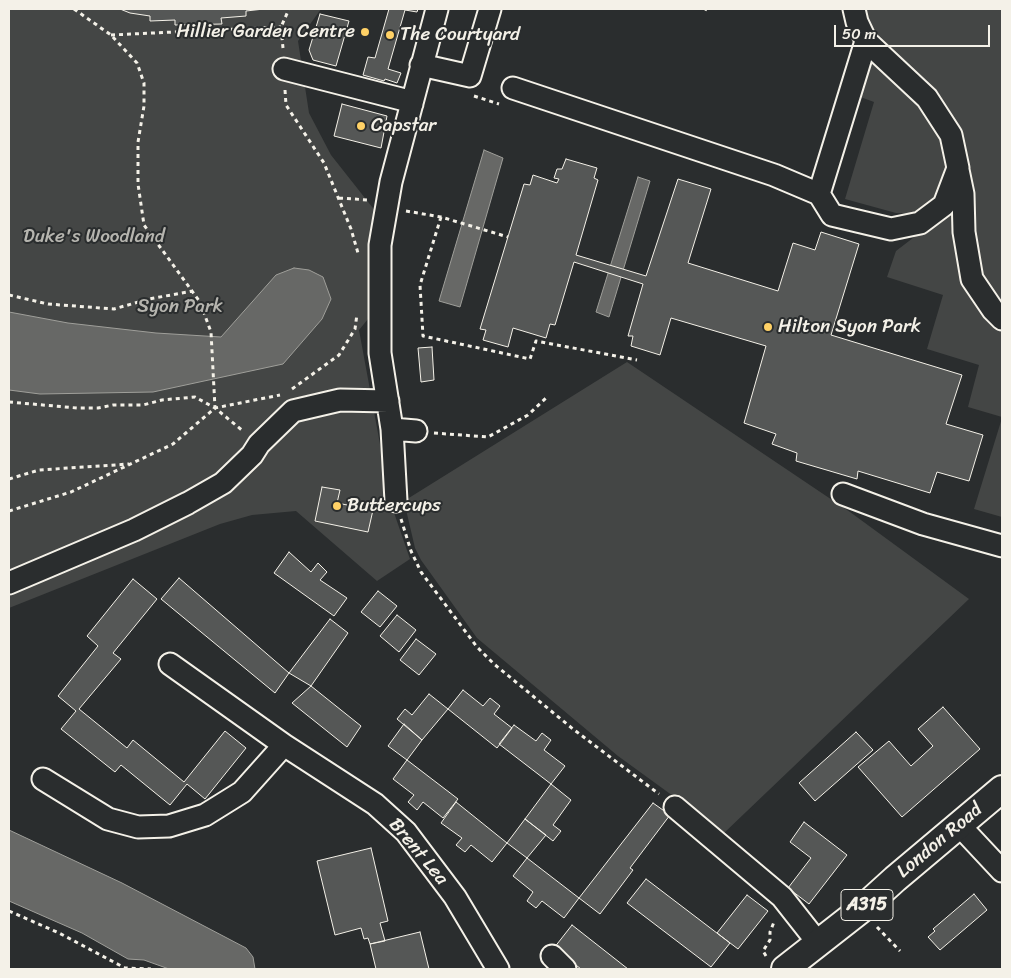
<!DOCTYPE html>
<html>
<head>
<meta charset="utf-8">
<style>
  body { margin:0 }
  #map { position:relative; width:1011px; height:978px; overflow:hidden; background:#2a2d2e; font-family:Sriracha,sans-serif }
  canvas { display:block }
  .frame { position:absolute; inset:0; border:10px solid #f4f1e8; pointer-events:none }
  .scale { position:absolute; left:834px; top:25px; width:156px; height:22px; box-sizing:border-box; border:2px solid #f4f1e8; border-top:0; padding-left:6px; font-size:15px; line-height:18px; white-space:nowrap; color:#f4f1e8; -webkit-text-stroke:4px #2a2d2e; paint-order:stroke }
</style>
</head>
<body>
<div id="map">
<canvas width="1011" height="978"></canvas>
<div class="frame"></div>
<div class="scale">50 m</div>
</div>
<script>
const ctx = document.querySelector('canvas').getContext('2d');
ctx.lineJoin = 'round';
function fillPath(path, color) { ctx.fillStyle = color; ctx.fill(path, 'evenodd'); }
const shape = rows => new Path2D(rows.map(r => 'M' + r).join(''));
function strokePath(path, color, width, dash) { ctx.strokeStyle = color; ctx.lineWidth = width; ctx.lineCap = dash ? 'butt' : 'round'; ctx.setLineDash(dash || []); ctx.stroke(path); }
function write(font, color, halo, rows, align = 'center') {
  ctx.font = font + ' Sriracha,sans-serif'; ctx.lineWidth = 4; ctx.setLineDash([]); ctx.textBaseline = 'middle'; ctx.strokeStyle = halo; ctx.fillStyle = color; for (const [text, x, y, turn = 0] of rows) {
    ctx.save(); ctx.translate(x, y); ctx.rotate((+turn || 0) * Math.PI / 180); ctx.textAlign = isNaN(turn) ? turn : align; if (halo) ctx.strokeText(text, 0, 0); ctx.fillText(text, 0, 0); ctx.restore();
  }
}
fillPath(shape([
  [9,9,321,9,298,41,309,113,331,155,376,212,368,319,359,330,391,504,410,559,377,581,296,511,252,515,220,524,9,608],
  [863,9,1002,9,1002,417,968,407,979,365,927,349,943,295,887,277,896,251,948,211,965,151,886,48,863,13],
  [868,55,921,101,945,139,953,167,940,198,920,214,896,213,845,199,874,102,855,95],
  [627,362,850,512,969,599,724,833,618,756,477,638,421,560,415,548,404,501],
  [1002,418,1002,517,974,509]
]), '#444645');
const water = shape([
  [484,150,503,158,460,307,439,301,484,150],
  [638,177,650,181,609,317,596,312,638,177],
  [294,268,309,270,323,277,331,299,322,319,283,364,153,392,40,394,9,390,9,312,68,323,156,333,221,337,276,275,294,268],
  [9,830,122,883,246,948,253,957,255,969,169,969,144,960,128,959,82,933,9,901,9,830]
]);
fillPath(water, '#676866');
strokePath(water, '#9f9f9a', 1);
const building = shape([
  [120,9,264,9,246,11,246,16,221,18,222,24,175,25,175,20,150,21,150,16,130,13,120,9],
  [389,9,418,9,417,12,405,10,388,69,401,73,397,83,385,79,384,81,363,75,368,57,375,58,389,9],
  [320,14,349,21,336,66,313,60,309,50,320,14],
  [342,104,387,116,381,148,334,136,342,104],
  [566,159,597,168,594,178,598,180,576,255,646,276,678,179,711,189,688,263,778,291,793,243,815,250,821,232,859,244,831,335,962,375,946,424,983,435,969,481,937,472,930,493,858,471,857,479,796,461,797,453,772,444,776,434,744,423,766,346,671,318,660,355,631,346,633,336,628,336,643,284,574,262,555,325,550,324,546,338,513,328,508,347,483,340,486,330,480,329,524,184,530,185,533,175,557,183,559,179,554,178,557,169,562,169,566,159],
  [432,347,434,380,421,382,418,348,432,347],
  [322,487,340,490,337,503,373,510,368,532,315,521,322,487],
  [289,552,311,572,318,563,327,572,320,580,347,598,334,616,274,573,289,552],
  [179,578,289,673,275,693,161,599,179,578],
  [133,579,157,599,113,653,121,659,79,709,127,748,133,740,184,782,225,731,246,748,205,799,187,784,170,805,121,765,115,772,61,729,76,711,58,696,98,646,87,636,133,579],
  [378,591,397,606,380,627,361,612,378,591],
  [397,615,416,630,399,652,380,636,397,615],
  [330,619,348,633,311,686,289,673,330,619],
  [416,639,436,654,419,675,400,660,416,639],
  [311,686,361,726,347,747,292,703,311,686],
  [463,690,483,706,490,698,500,706,494,714,512,728,497,748,448,709,463,690],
  [429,694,448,709,422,740,397,719,405,709,412,715,429,694],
  [943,707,980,749,902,817,858,767,889,741,911,766,933,746,918,729,943,707],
  [404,724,422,740,407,760,388,746,404,724],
  [514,725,536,741,542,733,551,740,544,750,565,766,551,784,499,744,514,725],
  [856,732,873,750,815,801,799,783,856,732],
  [407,760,458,799,443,818,423,802,417,810,408,802,414,795,393,779,407,760],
  [551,784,571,800,553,825,561,831,553,841,525,819,551,784],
  [456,802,507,843,492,862,471,845,465,852,456,845,462,838,441,823,456,802],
  [653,803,670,815,630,868,633,870,600,914,579,898,653,803],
  [525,819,546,835,527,858,507,843,525,819],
  [804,822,847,855,809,904,788,888,811,858,790,842,804,822],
  [371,848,388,921,380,923,385,941,370,944,368,938,364,939,361,928,335,935,317,861,371,848],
  [527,858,579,898,564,918,542,901,536,908,527,901,533,892,513,876,527,858],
  [646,879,730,943,711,967,627,903,646,879],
  [974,894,987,910,940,950,928,937,935,931,933,929,974,894],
  [747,895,768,911,738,949,717,933,747,895],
  [572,925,628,969,581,969,554,948,572,925],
  [420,932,429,969,376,969,370,944,420,932]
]);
fillPath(building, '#555756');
strokePath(building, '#f4f1e8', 1);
const minor = shape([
  [421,65,470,76,490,9],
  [284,69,405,100,412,104],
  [513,88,774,175,819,194,832,215,891,229,920,223,944,205,958,168,951,135,927,98,866,41,857,22,854,9],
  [958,170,963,194,964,232,972,279,993,310,1002,319],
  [819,194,866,41],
  [392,429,416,431],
  [843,494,923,524,1002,546],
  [396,501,392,429,380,353,380,245,391,182,437,9],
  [9,583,134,530,188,503,223,483,252,455,259,444,293,411,340,400,388,401],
  [170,664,284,745],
  [43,779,108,819,138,827,169,826,205,815,242,792,284,745,375,804,406,832,455,897,498,969],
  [675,807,782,897,819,944],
  [959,825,1002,871],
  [552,956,565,969]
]);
const major = shape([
  [785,969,863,908,895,879,1002,789]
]);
strokePath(minor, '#f4f1e8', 25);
strokePath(major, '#f4f1e8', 30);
strokePath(shape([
  [74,9,111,35,137,63,144,83,144,106,138,142,138,184,144,225,200,302,211,332,215,408],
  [705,9,707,10],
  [111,35,281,27],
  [283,48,281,27,289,9],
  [285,90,286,105,324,163,351,229,358,253],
  [474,96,499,104],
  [339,198,368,200],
  [406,211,441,217,508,237],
  [441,217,420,285,423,336,530,359,536,341,637,360],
  [9,295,48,304,114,309,149,299,193,291],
  [292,389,339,355,355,329,357,314],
  [9,402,77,408,98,408,113,405,143,405,162,400,195,397,215,408,243,431],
  [434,433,488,437,528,415,547,397],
  [9,479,39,470,129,464],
  [9,511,71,492,173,444,215,408,280,395],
  [401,519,411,551,421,572,477,647,494,664,573,729,659,794],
  [9,911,59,933,125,968,151,969],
  [877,927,900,951],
  [766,956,763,951,770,940,770,932,774,922]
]), '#f4f1e8', 3, [4, 4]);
strokePath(minor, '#2a2d2e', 21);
strokePath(major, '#2a2d2e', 26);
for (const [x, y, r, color] of [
  [365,32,5,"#ffd166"],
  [390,35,5,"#ffd166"],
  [361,126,5,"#ffd166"],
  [768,327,5,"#ffd166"],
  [337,506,5,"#ffd166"]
]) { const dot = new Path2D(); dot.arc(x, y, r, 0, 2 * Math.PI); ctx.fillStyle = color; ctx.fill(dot); strokePath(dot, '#2a2d2e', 2); }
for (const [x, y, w] of [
  [867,905,52]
]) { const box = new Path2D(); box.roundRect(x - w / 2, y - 15.5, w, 31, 4); ctx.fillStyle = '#2a2d2e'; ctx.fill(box); strokePath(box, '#f4f1e8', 1); }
write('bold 18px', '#f4f1e8', null, [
  ["A315",867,905]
]);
write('19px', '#f4f1e8', '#2a2d2e', [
  ["Hillier Garden Centre",355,32,"right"],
  ["The Courtyard",400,35],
  ["Capstar",371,126],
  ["Hilton Syon Park",778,327],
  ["Buttercups",347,506]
], 'left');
write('19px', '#b6b5af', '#2a2d2e', [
  ["Duke's Woodland",94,237],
  ["Syon Park",180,307]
]);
write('19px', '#f4f1e8', '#2a2d2e', [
  ["London Road",940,841,-40],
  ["Brent Lea",418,852,50]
]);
</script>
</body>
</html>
